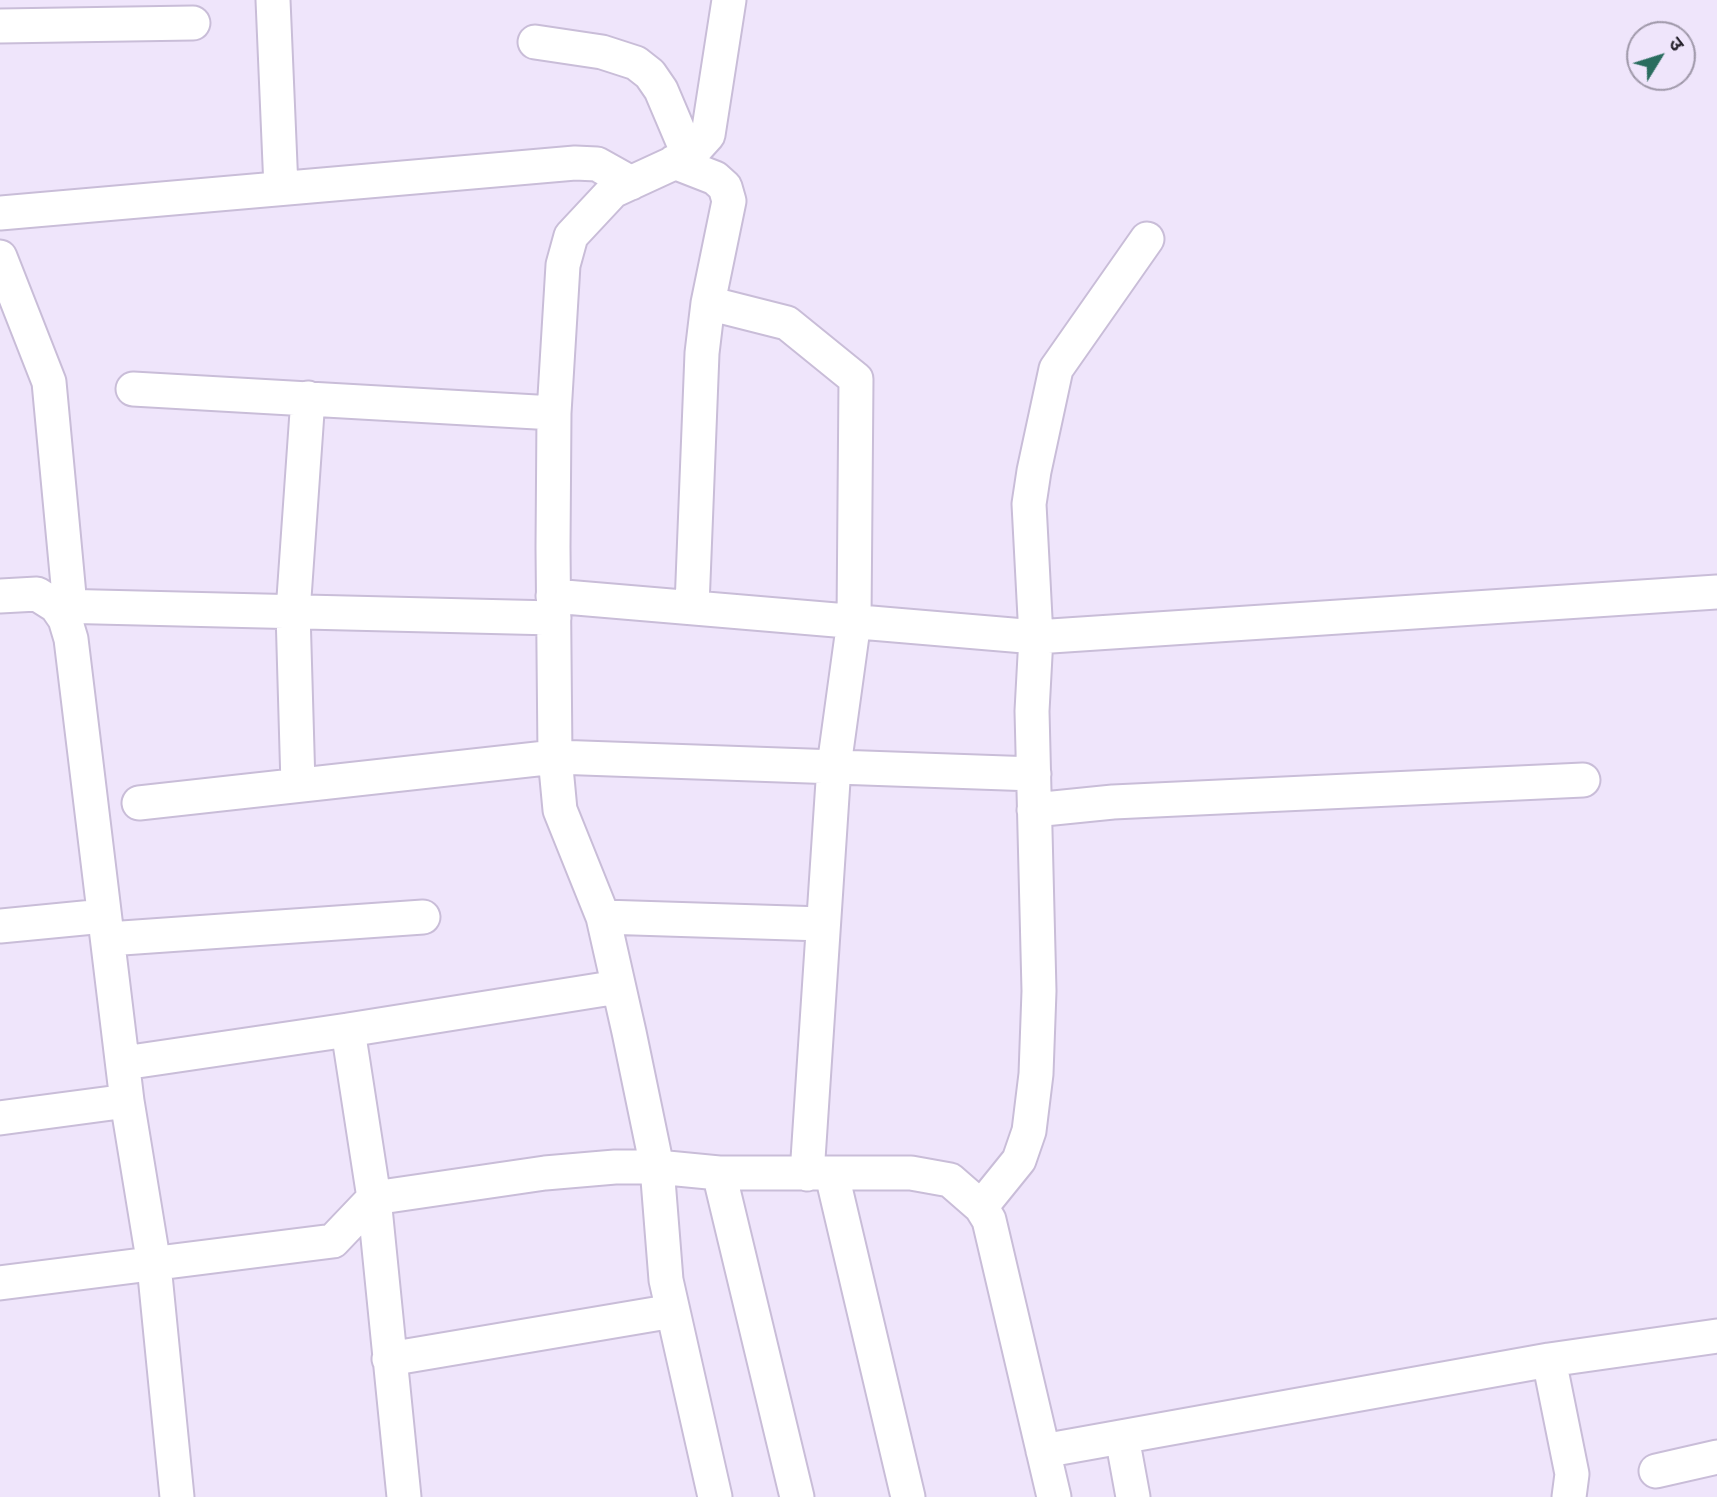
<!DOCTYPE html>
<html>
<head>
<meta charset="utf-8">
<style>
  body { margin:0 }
  #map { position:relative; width:1717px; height:1497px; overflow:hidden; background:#efe5fb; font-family:Arial,"Noto Sans Devanagari",sans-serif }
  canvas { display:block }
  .north { position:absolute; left:1626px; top:21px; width:70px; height:70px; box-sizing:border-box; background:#efe5fb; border:2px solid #9f98a9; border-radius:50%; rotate:52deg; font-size:19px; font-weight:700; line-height:28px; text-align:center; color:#28242e }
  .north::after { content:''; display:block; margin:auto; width:24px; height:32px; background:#2a6d5f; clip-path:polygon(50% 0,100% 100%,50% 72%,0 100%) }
</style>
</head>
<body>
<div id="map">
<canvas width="1717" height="1497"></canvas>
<div class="north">उ</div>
</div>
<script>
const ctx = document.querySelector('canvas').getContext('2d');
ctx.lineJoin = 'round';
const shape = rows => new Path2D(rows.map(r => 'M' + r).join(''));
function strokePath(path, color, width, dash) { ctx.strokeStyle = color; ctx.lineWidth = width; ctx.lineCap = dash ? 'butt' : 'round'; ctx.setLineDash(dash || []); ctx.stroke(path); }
const minor = shape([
  [273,0,281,188],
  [0,26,193,23],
  [535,42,602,52,636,63,650,74,661,90,689,156],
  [674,162,715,178,725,187,729,201,708,303,702,353,692,606],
  [0,213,575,163,597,164,631,183],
  [0,257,49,382,70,606],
  [708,303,787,323,856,379,854,621,834,766,807,1174],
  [133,389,554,413],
  [0,596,37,594,56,606,65,619,71,639,127,1101,154,1265,177,1497],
  [553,596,1036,637,1717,592],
  [56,606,554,618],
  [298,785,293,612,308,398],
  [139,803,555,757,1034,774],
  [1034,810,1113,802,1583,780],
  [603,917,823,924],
  [0,926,104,916],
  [108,939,423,917],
  [348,1030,618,987],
  [124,1063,348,1030,374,1198,545,1173,615,1167,657,1167,719,1173,911,1173,950,1180,981,1207,989,1220,1054,1497],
  [0,1118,127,1101],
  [719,1173,797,1497],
  [832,1175,908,1497],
  [374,1198,404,1497],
  [981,1207,1019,1160,1029,1131,1036,1074,1039,991,1032,711,1036,637,1029,504,1034,471,1056,369,1147,239],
  [0,1283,333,1241,374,1198],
  [389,1359,673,1311],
  [1549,1360,1572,1474,1569,1497],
  [1122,1437,1133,1497],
  [1043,1451,1549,1360,1717,1336],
  [1656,1471,1717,1457],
  [715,1497,666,1280,657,1167,629,1032,603,917,560,810,555,757,553,547,554,413,563,265,571,236,613,191,689,156,708,135,729,0]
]);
strokePath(minor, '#c9bdd8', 37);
strokePath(minor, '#fff', 33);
</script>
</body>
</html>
